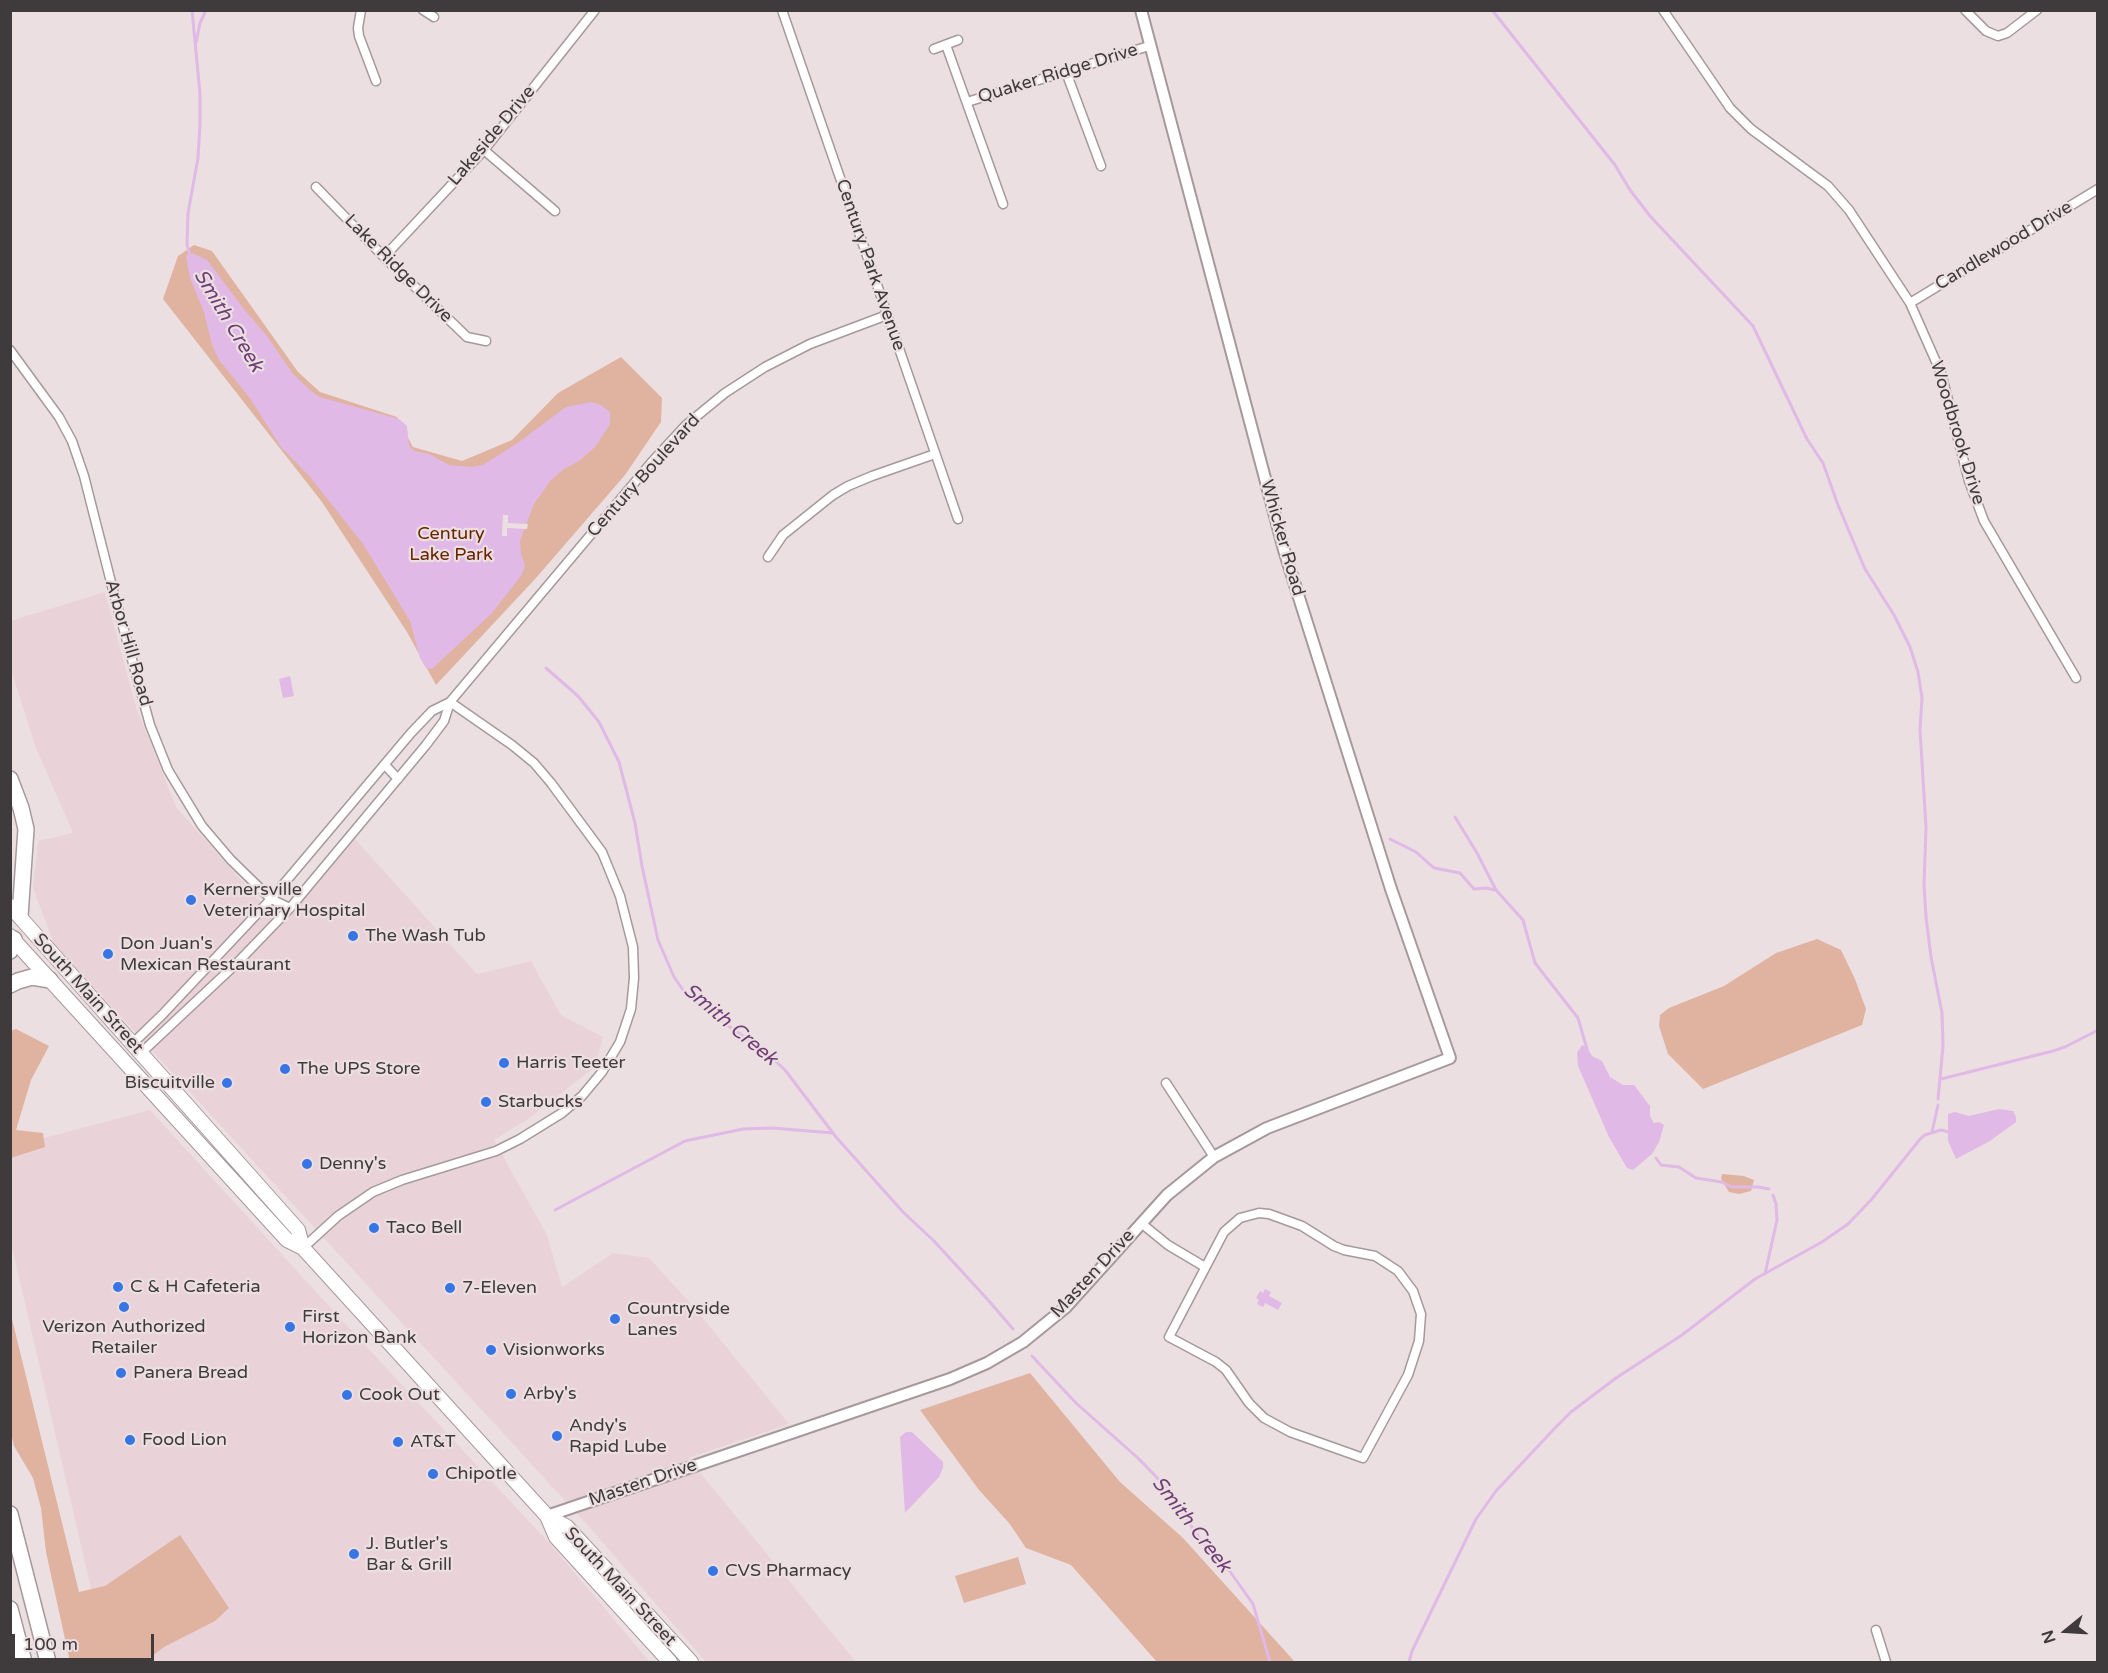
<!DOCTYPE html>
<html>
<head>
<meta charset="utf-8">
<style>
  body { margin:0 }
  #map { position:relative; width:2108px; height:1673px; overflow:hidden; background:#ecdfe1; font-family:"Varela Round",sans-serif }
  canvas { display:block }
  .frame { position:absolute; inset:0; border:12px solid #3f3a3b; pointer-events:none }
  .north { position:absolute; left:2036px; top:1601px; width:60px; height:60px; -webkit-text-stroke:4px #ecdfe1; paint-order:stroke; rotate:252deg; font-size:16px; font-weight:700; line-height:24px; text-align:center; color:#3f3a3b }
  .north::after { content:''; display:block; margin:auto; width:21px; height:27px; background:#3f3a3b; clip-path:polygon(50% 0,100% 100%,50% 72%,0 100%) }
  .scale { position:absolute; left:12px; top:1634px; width:142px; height:27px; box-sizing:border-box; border:3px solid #3f3a3b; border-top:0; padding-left:8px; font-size:18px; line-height:21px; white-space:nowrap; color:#3f3a3b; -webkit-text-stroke:4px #ecdfe1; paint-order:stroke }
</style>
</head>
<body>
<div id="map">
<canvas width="2108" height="1673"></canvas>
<div class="frame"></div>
<div class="north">N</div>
<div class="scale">100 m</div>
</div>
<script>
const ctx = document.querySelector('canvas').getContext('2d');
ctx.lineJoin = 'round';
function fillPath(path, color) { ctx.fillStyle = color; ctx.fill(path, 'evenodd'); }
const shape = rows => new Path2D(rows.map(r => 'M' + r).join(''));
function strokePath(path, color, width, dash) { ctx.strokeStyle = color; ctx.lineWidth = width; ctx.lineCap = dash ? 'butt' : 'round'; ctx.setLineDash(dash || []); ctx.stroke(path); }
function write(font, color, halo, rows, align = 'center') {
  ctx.font = font + ' "Varela Round",sans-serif'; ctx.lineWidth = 4.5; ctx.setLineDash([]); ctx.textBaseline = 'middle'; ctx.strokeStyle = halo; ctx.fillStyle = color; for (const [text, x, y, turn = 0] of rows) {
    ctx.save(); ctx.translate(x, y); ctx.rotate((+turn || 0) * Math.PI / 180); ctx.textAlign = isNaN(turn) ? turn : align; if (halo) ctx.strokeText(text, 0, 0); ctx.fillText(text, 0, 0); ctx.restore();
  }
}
fillPath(shape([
  [105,592,136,707,176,807,281,925,355,839,477,974,531,961,561,1015,603,1037,595,1067,528,1119,494,1140,547,1235,562,1287,613,1253,649,1258,693,1306,789,1424,688,1458,856,1662,706,1662,591,1529,54,944,33,888,38,841,73,833,36,748,11,670,10,621],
  [150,1110,351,1330,551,1545,650,1662,108,1662,11,1243,10,1147]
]), '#e9d3d8');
fillPath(shape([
  [194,245,212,251,298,372,320,392,397,417,413,447,462,461,512,440,558,393,621,357,662,398,661,422,625,475,536,578,436,685,407,632,322,502,163,299,178,256],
  [1817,939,1841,950,1855,979,1866,1009,1862,1025,1703,1089,1668,1054,1659,1026,1660,1015,1669,1008,1724,986,1776,953],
  [16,1029,49,1046,31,1080,16,1130,43,1133,45,1147,11,1158,10,1031],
  [1722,1174,1744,1176,1754,1180,1751,1191,1739,1194,1729,1192,1721,1179],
  [11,1315,79,1592,105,1586,180,1535,229,1608,215,1621,164,1647,144,1662,70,1662,46,1552,41,1508,33,1478,14,1446,11,1433],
  [1030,1373,1120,1482,1183,1538,1295,1662,1157,1662,1071,1565,1026,1548,1009,1523,979,1490,920,1410],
  [1018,1557,1026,1584,964,1603,955,1576]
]), '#e0b3a1');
fillPath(shape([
  [192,253,207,260,243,308,267,336,293,374,311,391,320,397,399,419,407,426,409,445,414,451,429,454,449,465,472,467,483,465,519,442,566,407,591,402,601,405,610,412,610,424,595,447,579,461,564,469,551,480,534,504,520,541,521,554,525,566,521,576,492,613,432,669,426,668,420,658,410,621,363,544,310,477,281,447,249,397,219,360,212,345,204,312,190,278,186,256],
  [290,676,294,696,283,698,279,679],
  [1582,1045,1587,1047,1592,1056,1602,1061,1610,1077,1623,1085,1634,1085,1650,1106,1650,1116,1654,1123,1659,1122,1664,1125,1659,1142,1652,1154,1633,1170,1627,1168,1609,1137,1578,1066,1577,1053],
  [1999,1109,2013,1111,2016,1117,2016,1122,1990,1141,1956,1159,1948,1141,1948,1114,1955,1112,1969,1116],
  [1265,1289,1271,1292,1269,1296,1282,1303,1278,1310,1265,1303,1263,1307,1257,1304,1259,1300,1256,1298,1260,1291,1263,1293],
  [906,1432,912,1432,937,1456,943,1462,943,1468,939,1477,905,1513,900,1437]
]), '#e0b9e6');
fillPath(shape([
  [503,515,508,515,508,523,528,524,527,529,507,528,507,536,502,536]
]), '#ecdfe1');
strokePath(shape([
  [1492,10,1615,165,1630,190,1650,216,1753,326,1807,439,1823,463,1838,505,1865,569,1894,615,1910,647,1918,672,1922,698,1920,730,1926,827,1924,885,1926,917,1931,957,1942,1013,1943,1046,1938,1099],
  [196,43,200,23,206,10],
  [190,257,187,244,188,213,198,158,200,124,200,94,192,10],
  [546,668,578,696,599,722,619,762,635,823,642,866,658,940,674,977,683,990,699,1005,768,1054,785,1070,836,1137,903,1212,934,1241,989,1301,1013,1329],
  [1455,817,1477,853,1496,890],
  [1390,839,1416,852,1434,868,1460,873,1474,889,1486,888,1496,890,1523,920,1535,963,1578,1018,1587,1049],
  [1941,1079,2053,1051,2065,1047,2098,1030],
  [1932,1132,1938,1105],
  [1656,1158,1661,1165,1679,1167,1696,1178,1721,1182,1732,1187,1758,1187,1769,1189],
  [555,1210,685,1141,743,1129,772,1128,833,1133],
  [1765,1274,1777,1220,1776,1204,1773,1195],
  [1032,1356,1076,1403,1139,1459,1167,1488,1197,1535,1215,1558,1229,1570,1253,1604,1270,1662],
  [1409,1662,1412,1651,1476,1519,1496,1491,1554,1429,1571,1412,1616,1378,1682,1335,1755,1279,1822,1242,1848,1224,1871,1200,1921,1138,1925,1135,1941,1130,1949,1132]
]), '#e0b9e6', 3);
const minor = shape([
  [361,10,358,28,359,36,376,81],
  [423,10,434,17],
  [782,10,958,519],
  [1663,10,1730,108,1751,129,1828,186,1849,210,1910,303,1941,373,1969,481,1984,521,2076,678],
  [1965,10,1986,31,1998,36,2007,33,2037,10],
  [946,45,1003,204],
  [934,49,958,40],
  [1066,72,1101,166],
  [967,102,1149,46],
  [484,150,555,211],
  [316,187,384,257,467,337,486,341],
  [384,257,484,150,595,10],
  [1910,303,2098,189],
  [10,350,59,417,72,441,84,476,113,590,150,725,168,770,202,826,231,860,271,899,290,908],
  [768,557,783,535,833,495,848,486,872,476,935,454],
  [385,765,398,779],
  [132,1044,162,1015,271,899,411,733,432,711,450,702],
  [141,1053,237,963,290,908,426,745,444,721,450,702,651,463,686,425,725,393,765,367,810,344,887,315],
  [1166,1083,1214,1157],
  [1259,1213,1269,1214,1302,1226,1334,1246,1344,1250,1375,1256,1398,1271,1413,1291,1421,1314,1419,1341,1408,1375,1363,1458,1290,1432,1264,1418,1249,1403,1226,1370,1216,1362,1169,1337,1224,1232,1240,1218,1259,1213],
  [1141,1223,1168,1245,1205,1267],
  [303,1248,338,1216,373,1192,402,1180,496,1151,520,1139,562,1113,582,1096,602,1072,620,1042,631,1009,634,978,633,947,620,896,602,852,551,783,534,763,512,745,450,702],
  [1876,1630,1886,1662]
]);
const tertiary = shape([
  [547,1516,950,1379,987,1363,1023,1342,1066,1307,1167,1195,1214,1157,1267,1128,1450,1058,1391,889,1284,550,1141,10]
]);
const primary = shape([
  [10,906,298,1230,303,1248],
  [10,936,287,1240,303,1248,547,1516,556,1537,670,1662],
  [547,1516,567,1527,691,1662]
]);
const motorway = shape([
  [10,779,21,808,26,829,20,916],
  [10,951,14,939],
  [10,985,18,981,32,977,50,980],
  [10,1514,48,1662],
  [10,1609,24,1662]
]);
strokePath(minor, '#a5999c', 11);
strokePath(tertiary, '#a5999c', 14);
strokePath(primary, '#a5999c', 16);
strokePath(motorway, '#a5999c', 18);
strokePath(minor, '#fff', 8);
strokePath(tertiary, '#fff', 10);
strokePath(primary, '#fff', 14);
strokePath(motorway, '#fff', 15);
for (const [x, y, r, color] of [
  [191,900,6,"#3875e4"],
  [353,936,6,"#3875e4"],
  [108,954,6,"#3875e4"],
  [504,1063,6,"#3875e4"],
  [285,1069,6,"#3875e4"],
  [227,1083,6,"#3875e4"],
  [486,1102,6,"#3875e4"],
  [307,1164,6,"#3875e4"],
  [374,1228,6,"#3875e4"],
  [118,1287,6,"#3875e4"],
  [450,1288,6,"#3875e4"],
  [124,1307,6,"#3875e4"],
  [615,1319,6,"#3875e4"],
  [290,1327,6,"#3875e4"],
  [491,1350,6,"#3875e4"],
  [121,1373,6,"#3875e4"],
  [511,1394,6,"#3875e4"],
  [347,1395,6,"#3875e4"],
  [557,1436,6,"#3875e4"],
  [130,1440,6,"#3875e4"],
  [398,1442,6,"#3875e4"],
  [433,1474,6,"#3875e4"],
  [354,1554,6,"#3875e4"],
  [713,1571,6,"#3875e4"]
]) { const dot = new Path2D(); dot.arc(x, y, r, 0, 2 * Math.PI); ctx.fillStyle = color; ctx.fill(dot); strokePath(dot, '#ecdfe1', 2); }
write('18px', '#3f3a3b', '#ecdfe1', [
  ["Quaker Ridge Drive",1058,74,-17],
  ["Lakeside Drive",492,136,-50],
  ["Candlewood Drive",2004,246,-31],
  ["Century Park Avenue",870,265,71],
  ["Lake Ridge Drive",398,269,45],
  ["Woodbrook Drive",1957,433,73],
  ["Century Boulevard",644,476,-48],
  ["Whicker Road",1282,538,74],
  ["Arbor Hill Road",128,643,74],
  ["South Main Street",88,994,48],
  ["Masten Drive",1093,1274,-47],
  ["Masten Drive",643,1483,-19],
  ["South Main Street",620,1587,47]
]);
write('18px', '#672401', '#ecdfe1', [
  ["Century",451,534],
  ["Lake Park",451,555]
]);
write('18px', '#3f3a3b', '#ecdfe1', [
  ["Kernersville",203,890],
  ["Veterinary Hospital",203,911],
  ["The Wash Tub",365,936],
  ["Don Juan's",120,944],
  ["Mexican Restaurant",120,965],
  ["Harris Teeter",516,1063],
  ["The UPS Store",297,1069],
  ["Biscuitville",215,1083,"right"],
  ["Starbucks",498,1102],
  ["Denny's",319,1164],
  ["Taco Bell",386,1228],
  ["C & H Cafeteria",130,1287],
  ["7-Eleven",462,1288],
  ["Countryside",627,1309],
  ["Lanes",627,1330],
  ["First",302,1317],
  ["Horizon Bank",302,1338],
  ["Verizon Authorized",124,1327,"center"],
  ["Retailer",124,1348,"center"],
  ["Visionworks",503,1350],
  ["Panera Bread",133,1373],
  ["Arby's",523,1394],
  ["Cook Out",359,1395],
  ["Andy's",569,1426],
  ["Rapid Lube",569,1447],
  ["Food Lion",142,1440],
  ["AT&T",410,1442],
  ["Chipotle",445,1474],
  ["J. Butler's",366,1544],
  ["Bar & Grill",366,1565],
  ["CVS Pharmacy",725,1571]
], 'left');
write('italic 20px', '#6f3e76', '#ecdfe1', [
  ["Smith Creek",228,321,59],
  ["Smith Creek",730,1025,40],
  ["Smith Creek",1191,1525,52]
]);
</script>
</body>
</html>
